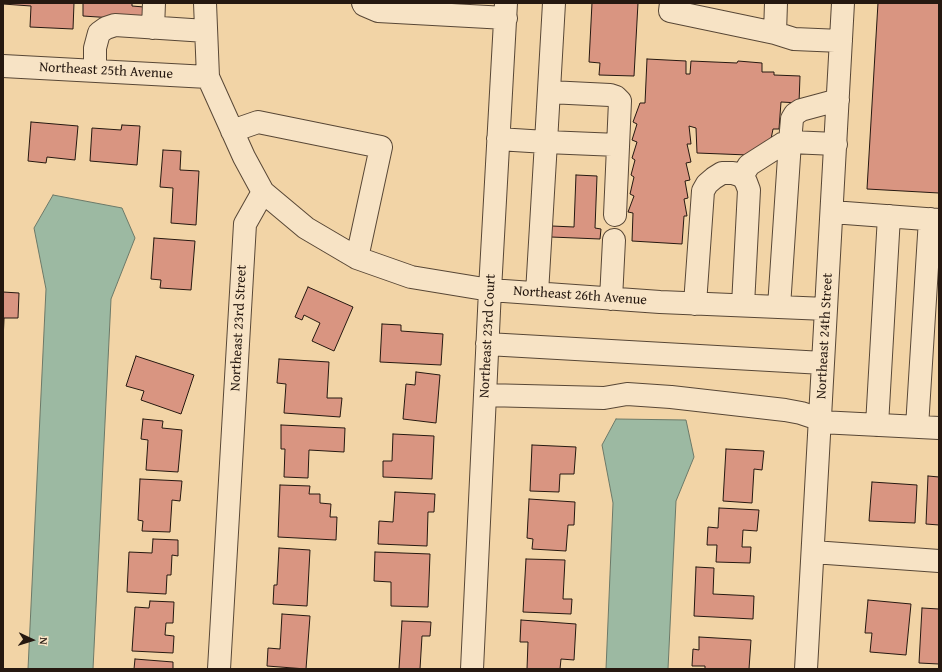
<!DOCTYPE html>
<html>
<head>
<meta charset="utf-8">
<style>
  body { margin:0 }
  #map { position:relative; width:942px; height:672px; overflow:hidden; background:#f2d4a6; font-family:"Gentium Book Plus",serif }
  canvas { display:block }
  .frame { position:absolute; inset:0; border:4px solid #251810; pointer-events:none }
  .north { position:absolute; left:12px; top:620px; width:40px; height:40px; -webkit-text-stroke:3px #f7e3c5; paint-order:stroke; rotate:94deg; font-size:11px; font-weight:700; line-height:16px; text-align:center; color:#251810 }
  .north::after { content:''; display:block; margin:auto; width:14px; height:18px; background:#251810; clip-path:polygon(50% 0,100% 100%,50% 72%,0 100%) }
</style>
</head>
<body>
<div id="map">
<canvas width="942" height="672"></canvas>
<div class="frame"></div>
<div class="north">N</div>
</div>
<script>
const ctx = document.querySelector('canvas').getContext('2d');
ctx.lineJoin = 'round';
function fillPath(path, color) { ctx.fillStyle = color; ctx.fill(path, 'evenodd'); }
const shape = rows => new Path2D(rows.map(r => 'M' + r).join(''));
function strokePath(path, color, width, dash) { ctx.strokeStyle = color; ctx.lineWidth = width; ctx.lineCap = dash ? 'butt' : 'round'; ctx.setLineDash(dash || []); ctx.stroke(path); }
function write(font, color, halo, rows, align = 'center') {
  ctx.font = font + ' "Gentium Book Plus",serif'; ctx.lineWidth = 4; ctx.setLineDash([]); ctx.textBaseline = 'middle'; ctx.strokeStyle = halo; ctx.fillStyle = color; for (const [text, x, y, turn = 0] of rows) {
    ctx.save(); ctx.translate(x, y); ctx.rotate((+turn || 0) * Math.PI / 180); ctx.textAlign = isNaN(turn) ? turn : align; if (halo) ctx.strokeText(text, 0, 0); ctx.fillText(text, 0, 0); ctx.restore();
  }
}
const water = shape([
  [53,195,122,208,135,238,111,299,93,669,28,669,46,289,34,228,53,195],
  [616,419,686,420,694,457,676,501,668,669,606,669,613,503,602,445,616,419]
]);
fillPath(water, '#9cb9a2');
strokePath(water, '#6c7968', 1);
const building = shape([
  [3,3,74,3,73,29,30,27,31,6,3,4,3,3],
  [83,3,132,3,132,6,144,7,143,20,83,16,83,3],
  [592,3,638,3,634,76,599,75,600,63,589,62,592,3],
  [878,3,939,3,939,193,867,189,878,3],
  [647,59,686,61,686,74,690,74,691,61,737,63,738,61,762,63,762,72,774,72,774,75,800,76,799,103,781,102,779,129,773,129,771,139,748,155,697,153,696,128,689,126,691,144,687,144,691,162,686,163,690,180,685,181,688,198,684,199,687,216,684,216,682,244,632,241,633,213,628,212,634,196,630,194,634,177,631,175,635,160,632,158,637,142,632,140,637,124,633,122,640,103,645,103,647,59],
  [31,122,78,126,75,160,47,157,46,163,28,161,31,122],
  [122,125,140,126,137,165,90,161,92,128,121,130,122,125],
  [163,150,181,151,180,170,199,171,196,225,171,223,173,188,160,187,163,150],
  [576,175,597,176,595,228,601,229,600,239,551,237,552,226,574,227,576,175],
  [154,238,195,241,191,290,160,288,161,280,151,279,154,238],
  [308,287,353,307,334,351,312,341,320,323,304,315,302,320,295,317,308,287],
  [3,292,19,293,18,318,4,318,3,342,3,292],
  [382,324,401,325,401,331,443,334,441,365,380,362,382,324],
  [136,356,194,375,181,414,141,400,144,391,126,386,136,356],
  [279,359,329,362,327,398,342,398,340,417,284,413,286,384,277,383,279,359],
  [416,372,440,375,436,423,403,419,406,384,415,385,416,372],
  [143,419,163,421,162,428,182,430,178,472,146,470,148,440,141,439,143,419],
  [281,425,345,428,344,452,309,450,308,478,284,477,285,449,281,449,281,425],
  [393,434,434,436,432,479,383,477,383,461,392,461,393,434],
  [532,445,576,447,574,474,560,474,559,492,530,491,532,445],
  [726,449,764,451,762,470,754,469,752,503,723,501,726,449],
  [928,476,939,477,939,525,926,524,928,476],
  [140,479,182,481,180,501,172,500,170,532,142,531,143,521,138,520,140,479],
  [872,482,917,485,915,523,869,521,872,482],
  [280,485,310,486,309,494,320,494,320,503,331,504,330,517,337,517,336,540,278,537,280,485],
  [395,492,435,494,434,512,428,512,427,546,378,544,379,521,393,522,395,492],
  [529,499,575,502,574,525,568,525,566,551,532,549,533,539,527,538,529,499],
  [719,508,759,510,757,531,743,530,742,547,751,547,750,563,716,562,717,545,707,545,708,527,718,528,719,508],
  [153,539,178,540,178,556,172,555,171,575,167,575,166,594,127,592,129,552,152,553,153,539],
  [279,548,310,550,307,606,273,604,274,585,277,585,279,548],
  [375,552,430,554,428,607,391,606,391,582,374,581,375,552],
  [526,559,565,560,563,599,572,599,571,614,523,612,526,559],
  [696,567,714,568,713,594,754,596,753,619,694,616,696,567],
  [868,600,911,604,906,655,870,652,872,633,865,633,868,600],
  [150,601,174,602,173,623,166,623,165,635,174,636,173,653,132,651,135,607,149,608,150,601],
  [922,608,939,609,939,664,919,663,922,608],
  [282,614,310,616,306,669,267,666,268,648,280,649,282,614],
  [521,620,576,624,574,660,561,659,560,669,527,669,528,642,520,642,521,620],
  [402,621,431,622,430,636,422,636,420,669,399,669,402,621],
  [699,637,751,640,749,669,705,669,705,666,692,666,693,649,699,650,699,637],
  [135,659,173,662,173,669,134,669,135,659]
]);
fillPath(building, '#d99581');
strokePath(building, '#251810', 1);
const minor = shape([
  [205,3,208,77,244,157,263,192,306,228,357,258,411,277,490,290,660,302,826,309],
  [363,3,364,5,378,11,506,18],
  [671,3,670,11,775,33],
  [776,3,775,33,794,39,841,41],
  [153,28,154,3],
  [3,66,208,77],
  [95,71,95,48,99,33,106,28,115,25,206,31],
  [549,92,610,95,616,97,620,101,615,215],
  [232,131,258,122,381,147,357,258],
  [498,139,546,142,554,3],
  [742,176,749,165,782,144,790,142,836,144],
  [832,212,939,220],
  [537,293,546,142,618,145],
  [611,299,614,240],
  [695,304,703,191,707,184,714,178,722,173,733,173,742,176,746,182,749,190,743,305],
  [779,307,790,142,792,119,795,114,801,110,838,100],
  [487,344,823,363],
  [485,395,604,398,627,394,671,397,785,410,801,413,813,417,820,422,939,428],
  [877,425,889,216],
  [917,427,930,219],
  [813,552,939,561],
  [219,669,245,224,263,192],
  [472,669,490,290,506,3],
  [806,669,843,3]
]);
strokePath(minor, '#584736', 24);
strokePath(minor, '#f7e3c5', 22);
write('14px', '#251810', '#f7e3c5', [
  ["Northeast 25th Avenue",106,71,3],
  ["Northeast 26th Avenue",580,296,4],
  ["Northeast 23rd Street",239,328,-87],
  ["Northeast 23rd Court",488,336,-87],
  ["Northeast 24th Street",825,336,-87]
]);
</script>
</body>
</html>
